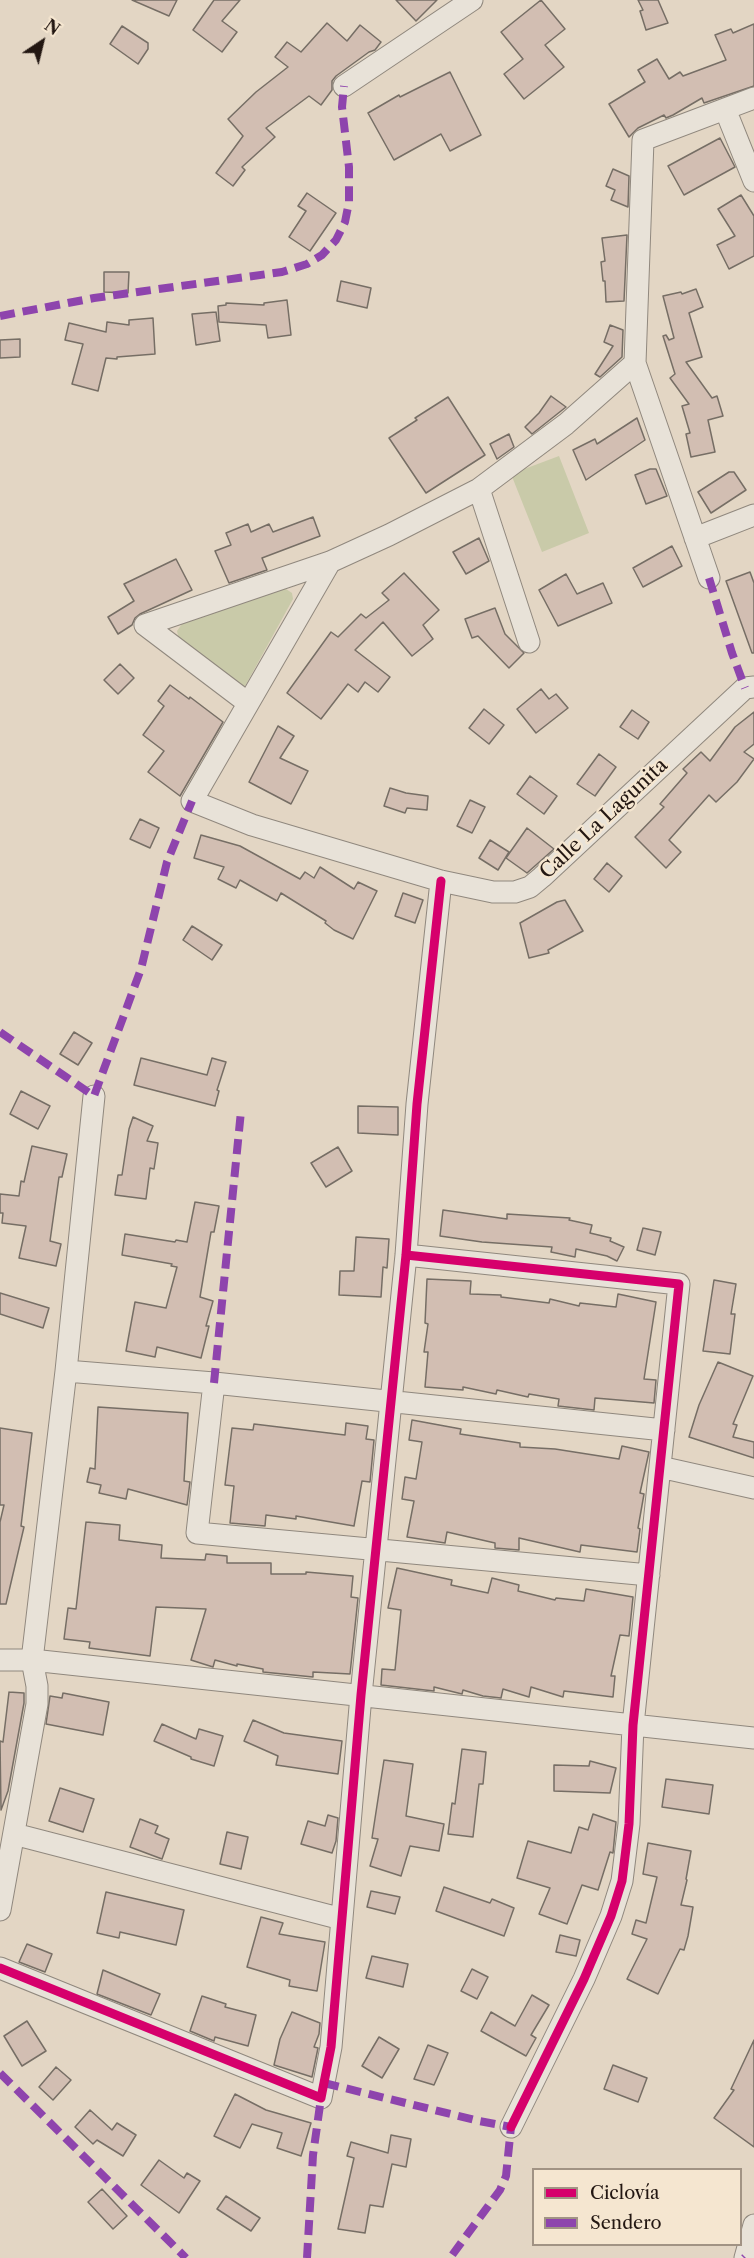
<!DOCTYPE html>
<html>
<head>
<meta charset="utf-8">
<style>
  body { margin:0 }
  #map { position:relative; width:754px; height:2258px; overflow:hidden; background:#e3d6c4; font-family:"Libre Caslon Text",serif }
  canvas { display:block }
  .legend { position:absolute; left:532px; top:2168px; width:210px; height:78px; box-sizing:border-box; background:#f5e6d0; border:2px solid #a19384; margin:0; padding:8px 10px; list-style:none; font-size:18px; color:#231712 }
  .legend li { display:flex; align-items:center; gap:12px; height:30px }
  .legend b { width:30px; border:2px solid #a19384 }
  .north { position:absolute; left:12px; top:12px; width:60px; height:60px; -webkit-text-stroke:4px #f5e6d0; paint-order:stroke; rotate:35deg; font-size:16px; font-weight:700; line-height:24px; text-align:center; color:#231712 }
  .north::after { content:''; display:block; margin:auto; width:21px; height:27px; background:#231712; clip-path:polygon(50% 0,100% 100%,50% 72%,0 100%) }
</style>
</head>
<body>
<div id="map">
<canvas width="754" height="2258"></canvas>
<ul class="legend">
<li><b style="height:8px;background:#d6006c"></b>Ciclovía</li>
<li><b style="height:8px;background:#8e44ad"></b>Sendero</li>
</ul>
<div class="north">N</div>
</div>
<script>
const ctx = document.querySelector('canvas').getContext('2d');
ctx.lineJoin = 'round';
function fillPath(path, color) { ctx.fillStyle = color; ctx.fill(path, 'evenodd'); }
const shape = rows => new Path2D(rows.map(r => 'M' + r).join(''));
function strokePath(path, color, width, dash) { ctx.strokeStyle = color; ctx.lineWidth = width; ctx.lineCap = dash ? 'butt' : 'round'; ctx.setLineDash(dash || []); ctx.stroke(path); }
function write(font, color, halo, rows, align = 'center') {
  ctx.font = font + ' "Libre Caslon Text",serif'; ctx.lineWidth = 4.5; ctx.setLineDash([]); ctx.textBaseline = 'middle'; ctx.strokeStyle = halo; ctx.fillStyle = color; for (const [text, x, y, turn = 0] of rows) {
    ctx.save(); ctx.translate(x, y); ctx.rotate((+turn || 0) * Math.PI / 180); ctx.textAlign = isNaN(turn) ? turn : align; if (halo) ctx.strokeText(text, 0, 0); ctx.fillText(text, 0, 0); ctx.restore();
  }
}
fillPath(shape([
  [559,456,589,533,542,552,511,474],
  [283,587,292,593,293,599,244,688,179,640,177,631,184,621]
]), '#c9caa9');
const building = shape([
  [132,0,177,0,169,16,132,0],
  [214,0,240,0,222,21,237,32,222,52,193,30,214,0],
  [396,0,437,0,416,21,396,0],
  [541,0,565,29,545,45,564,67,524,99,504,74,523,59,501,32,541,0],
  [638,0,658,0,668,23,646,30,640,11,643,10,638,0],
  [327,23,347,41,360,25,381,42,375,50,369,52,336,76,332,81,332,90,321,105,309,96,266,128,275,137,242,167,245,170,233,186,216,173,243,136,228,119,256,92,288,67,275,57,287,42,301,52,327,23],
  [754,24,754,86,704,103,702,98,673,115,666,118,664,115,638,128,629,137,609,104,645,82,638,70,657,59,669,79,680,72,683,76,726,60,715,35,731,29,733,33,754,24],
  [122,26,148,43,148,49,138,64,110,44,122,26],
  [450,72,481,135,450,151,441,134,394,160,368,113,399,95,400,97,450,72],
  [720,138,735,167,684,195,668,166,720,138],
  [613,169,629,176,628,207,611,200,615,190,606,186,613,169],
  [307,193,336,213,310,251,289,237,306,211,298,206,307,193],
  [741,195,754,216,754,256,729,269,717,245,735,236,718,209,741,195],
  [627,235,624,301,606,302,605,281,603,281,601,262,605,261,602,238,627,235],
  [104,272,129,272,128,293,104,292,104,272],
  [341,281,371,288,367,308,337,301,341,281],
  [696,289,703,307,689,313,702,357,686,362,712,398,717,396,723,416,708,420,715,452,691,457,686,434,690,433,682,406,689,404,670,378,675,374,663,336,666,335,669,340,674,338,663,296,681,292,682,294,696,289],
  [287,300,291,335,268,338,266,325,219,322,218,306,226,305,226,303,264,305,264,303,287,300],
  [216,312,220,341,196,345,192,314,216,312],
  [153,318,155,354,117,357,117,359,106,358,98,391,72,384,83,344,65,340,69,323,106,332,107,322,129,325,129,320,153,318],
  [610,325,623,330,622,357,600,377,595,374,613,346,604,342,610,325],
  [20,339,20,357,0,358,0,340,20,339],
  [551,396,566,407,532,434,525,427,539,413,551,396],
  [448,397,485,455,426,493,389,438,417,420,415,418,448,397],
  [637,418,645,440,586,480,573,450,595,439,597,444,637,418],
  [509,434,514,447,497,459,490,444,509,434],
  [650,469,656,469,667,496,646,504,635,475,650,469],
  [729,472,734,472,746,490,711,513,698,492,729,472],
  [313,517,320,536,262,558,267,570,229,583,215,551,231,545,226,533,248,524,251,532,269,524,273,532,313,517],
  [479,538,489,561,466,574,453,552,479,538],
  [672,546,682,566,643,587,633,568,672,546],
  [176,559,192,590,140,614,135,618,132,625,118,634,108,617,134,601,124,584,176,559],
  [750,572,754,583,754,653,752,653,726,581,750,572],
  [404,573,439,610,423,625,433,639,412,656,383,622,355,650,390,677,378,692,365,682,358,692,348,684,321,719,287,693,331,632,338,637,361,614,366,618,389,600,382,593,404,573],
  [566,574,577,594,603,583,612,603,558,626,539,590,566,574],
  [495,608,505,634,524,653,509,668,478,636,472,638,465,619,495,608],
  [120,664,134,678,118,694,104,680,120,664],
  [170,685,189,699,190,697,223,722,180,796,148,772,164,751,143,735,164,706,158,701,170,685],
  [541,689,549,699,556,694,568,708,536,733,517,709,541,689],
  [484,709,504,725,489,744,469,728,484,709],
  [632,710,649,722,638,739,620,727,632,710],
  [754,712,754,744,744,752,754,759,737,782,716,802,709,795,669,840,681,852,666,868,635,837,664,807,660,804,687,773,683,769,701,752,710,761,735,727,754,712],
  [278,726,294,736,280,758,308,771,291,804,249,782,278,726],
  [599,754,616,767,595,796,577,784,599,754],
  [530,776,557,796,544,814,517,794,530,776],
  [390,788,406,793,428,796,427,810,407,808,405,813,384,806,390,788],
  [470,800,485,807,472,833,457,826,470,800],
  [140,819,159,828,150,848,130,839,140,819],
  [527,828,554,849,527,873,506,858,527,828],
  [201,835,240,846,300,879,305,872,314,878,320,867,354,889,358,882,377,891,353,939,334,930,325,923,326,921,281,893,277,901,240,880,236,888,218,879,224,867,194,858,201,835],
  [490,840,509,852,498,870,479,858,490,840],
  [607,863,622,876,609,892,594,879,607,863],
  [403,893,423,900,415,923,395,916,403,893],
  [565,900,583,931,548,950,549,953,529,958,520,923,557,902,565,900],
  [192,926,222,945,212,960,183,940,192,926],
  [74,1032,92,1043,78,1065,60,1054,74,1032],
  [141,1058,207,1075,212,1058,226,1062,217,1090,219,1091,215,1106,134,1085,141,1058],
  [21,1091,50,1106,38,1129,10,1114,21,1091],
  [358,1106,398,1107,398,1135,358,1133,358,1106],
  [133,1117,153,1126,147,1141,158,1143,154,1169,150,1168,146,1199,115,1195,118,1175,122,1175,129,1129,133,1117],
  [32,1146,67,1154,62,1177,59,1177,50,1241,61,1244,56,1266,19,1258,26,1226,2,1223,3,1213,0,1213,0,1194,19,1196,21,1181,24,1182,32,1146],
  [338,1147,352,1171,326,1187,311,1163,338,1147],
  [195,1202,219,1206,214,1232,211,1232,200,1297,213,1301,206,1326,209,1326,201,1358,157,1347,155,1357,126,1351,135,1302,166,1308,177,1267,171,1266,172,1264,122,1255,125,1234,175,1242,176,1240,187,1242,195,1202],
  [443,1210,507,1219,507,1214,570,1218,569,1220,592,1225,590,1233,611,1238,610,1241,624,1247,617,1261,607,1256,576,1249,575,1257,551,1252,552,1247,482,1242,440,1236,443,1210],
  [643,1228,661,1232,655,1255,637,1250,643,1228],
  [356,1237,389,1239,387,1268,383,1267,381,1297,339,1295,340,1271,354,1271,356,1237],
  [427,1279,471,1281,470,1294,501,1295,501,1297,549,1303,550,1299,579,1306,580,1303,616,1307,618,1294,656,1302,644,1379,656,1380,654,1403,595,1398,594,1410,558,1406,559,1399,529,1394,528,1397,497,1390,496,1394,463,1387,463,1390,425,1387,428,1352,424,1352,428,1324,425,1323,427,1279],
  [714,1280,736,1284,731,1314,735,1314,730,1354,703,1351,714,1280],
  [0,1293,49,1308,43,1328,0,1314,0,1293],
  [718,1362,753,1376,733,1424,737,1425,733,1437,754,1442,754,1458,689,1437,699,1405,718,1362],
  [98,1407,188,1413,184,1481,190,1482,187,1505,128,1489,126,1499,99,1493,101,1485,87,1482,90,1468,95,1469,98,1407],
  [412,1420,461,1429,460,1434,520,1443,520,1447,555,1449,619,1459,622,1446,649,1452,640,1493,644,1494,638,1528,640,1529,637,1552,581,1545,580,1552,519,1538,519,1550,495,1548,495,1543,447,1532,445,1543,407,1537,414,1501,402,1499,405,1477,416,1479,422,1442,409,1440,412,1420],
  [346,1423,368,1426,366,1439,374,1440,370,1482,362,1481,354,1526,296,1516,296,1519,266,1515,265,1526,230,1523,234,1486,225,1485,232,1428,253,1430,254,1424,345,1435,346,1423],
  [0,1428,32,1433,21,1526,24,1527,6,1604,0,1604,0,1522,4,1505,0,1505,0,1428],
  [86,1522,120,1525,119,1540,162,1545,161,1558,205,1560,206,1554,227,1556,227,1563,271,1563,271,1574,306,1574,306,1572,353,1576,351,1597,358,1598,350,1674,313,1672,313,1677,263,1672,263,1669,237,1664,237,1666,215,1660,213,1667,191,1660,206,1609,156,1607,150,1656,89,1648,90,1642,64,1639,68,1608,76,1609,86,1522],
  [397,1568,452,1580,451,1585,488,1593,492,1578,519,1585,518,1591,555,1600,556,1598,584,1601,586,1589,633,1597,629,1636,620,1635,611,1676,615,1676,613,1697,564,1691,563,1697,531,1687,529,1697,503,1689,501,1698,483,1696,463,1690,462,1694,434,1687,434,1691,381,1685,382,1669,395,1670,401,1610,388,1608,397,1568],
  [9,1692,24,1693,24,1703,8,1791,1,1810,0,1741,3,1742,9,1692],
  [63,1693,109,1702,103,1735,46,1724,50,1696,62,1698,63,1693],
  [253,1720,284,1733,342,1741,338,1774,276,1765,278,1756,244,1741,253,1720],
  [162,1724,196,1739,199,1729,223,1736,214,1766,191,1759,191,1757,154,1741,162,1724],
  [462,1749,486,1752,483,1784,479,1784,473,1837,448,1834,452,1803,455,1804,462,1749],
  [384,1760,413,1764,406,1816,444,1824,439,1851,410,1846,401,1876,370,1866,378,1839,372,1838,384,1760],
  [590,1761,616,1768,610,1793,554,1791,554,1765,589,1766,590,1761],
  [666,1779,713,1785,709,1814,662,1807,666,1779],
  [60,1788,94,1799,83,1832,49,1821,60,1788],
  [593,1814,616,1822,613,1853,610,1852,598,1890,582,1885,567,1924,539,1914,550,1888,517,1878,528,1841,571,1853,579,1827,588,1830,593,1814],
  [328,1815,338,1818,336,1841,332,1853,301,1844,308,1821,325,1826,328,1815],
  [140,1819,158,1826,155,1833,169,1839,162,1859,130,1847,140,1819],
  [227,1832,248,1837,241,1869,220,1864,227,1832],
  [648,1843,691,1851,686,1879,687,1880,681,1905,693,1907,688,1936,684,1950,680,1949,658,1994,627,1979,647,1939,632,1934,636,1920,646,1923,657,1877,643,1874,648,1843],
  [444,1887,490,1903,492,1899,514,1908,504,1936,436,1911,444,1887],
  [371,1891,400,1897,395,1914,367,1907,371,1891],
  [106,1892,184,1910,176,1945,120,1932,119,1938,97,1933,106,1892],
  [261,1917,283,1923,279,1934,325,1942,317,1991,289,1986,290,1980,247,1967,261,1917],
  [560,1935,580,1940,576,1956,556,1952,560,1935],
  [27,1944,52,1954,45,1972,19,1962,27,1944],
  [372,1956,408,1964,403,1987,366,1978,372,1956],
  [472,1969,488,1977,477,1999,461,1991,472,1969],
  [103,1970,160,1994,151,2015,97,1994,103,1970],
  [532,1995,549,2005,531,2035,536,2038,526,2056,481,2031,491,2012,515,2026,532,1995],
  [202,1996,226,2004,225,2007,256,2015,248,2046,215,2037,214,2041,190,2031,202,1996],
  [292,2012,320,2023,319,2034,314,2047,318,2048,312,2077,274,2065,280,2039,292,2012],
  [27,2021,46,2051,22,2066,4,2036,27,2021],
  [379,2037,399,2049,382,2078,362,2066,379,2037],
  [754,2040,754,2147,714,2118,734,2090,731,2089,754,2040],
  [428,2045,448,2053,434,2085,414,2079,428,2045],
  [613,2065,647,2078,638,2102,604,2089,613,2065],
  [56,2067,71,2080,53,2100,39,2087,56,2067],
  [235,2094,266,2110,311,2123,301,2156,277,2148,282,2133,252,2124,240,2148,214,2136,235,2094],
  [90,2110,112,2130,117,2123,136,2135,123,2156,97,2140,93,2144,75,2127,90,2110],
  [391,2135,411,2139,406,2167,392,2164,383,2207,370,2205,365,2233,338,2229,354,2158,347,2156,351,2142,388,2153,391,2135],
  [159,2160,184,2178,187,2173,200,2181,179,2213,141,2185,159,2160],
  [102,2189,127,2216,113,2229,88,2202,102,2189],
  [226,2196,260,2218,251,2231,217,2209,226,2196]
]);
fillPath(building, '#d2beb2');
strokePath(building, '#766e65', 1.5);
const minor = shape([
  [344,86,472,0],
  [725,109,754,181],
  [479,489,529,642],
  [695,538,754,515],
  [330,562,192,801,252,825,441,881,493,892,515,892,530,887,542,877,745,688,754,687],
  [709,578,635,363,643,140,754,98],
  [145,625,330,562,389,535,479,489,566,424,635,363],
  [145,625,248,703],
  [406,1255,679,1284,633,1725,629,1824,622,1881,611,1916,584,1979,511,2127],
  [66,1371,214,1383,664,1430],
  [214,1383,197,1533,649,1575],
  [660,1467,754,1488],
  [0,1660,32,1660,754,1738],
  [14,1834,342,1919],
  [0,1910,37,1704,37,1686,32,1660,66,1371,94,1096],
  [0,1968,321,2098,331,2047,361,1695,406,1255,417,1104,441,881],
  [745,2258,754,2225]
]);
strokePath(minor, '#90887e', 23);
strokePath(minor, '#e8e2d8', 21);
strokePath(shape([
  [0,316,94,298,282,272,307,264,322,255,336,240,345,222,349,202,349,167,342,107,344,86],
  [709,578,732,653,745,688],
  [0,1032,94,1096,141,969,167,862,192,801],
  [214,1383,241,1111],
  [0,2073,186,2258],
  [324,2083,479,2121,511,2127,506,2176,500,2190,450,2258],
  [307,2258,313,2155,321,2098],
  [744,2258,745,2257]
]), '#8e44ad', 8, [15, 8]);
strokePath(shape([
  [406,1255,679,1284,633,1725,629,1824,622,1881,611,1916,584,1979,511,2127],
  [0,1968,321,2098,331,2047,361,1695,406,1255,417,1104,441,881]
]), '#d6006c', 9);
write('20px', '#231712', '#f5e6d0', [
  ["Calle La Lagunita",604,819,-43]
]);
</script>
</body>
</html>
